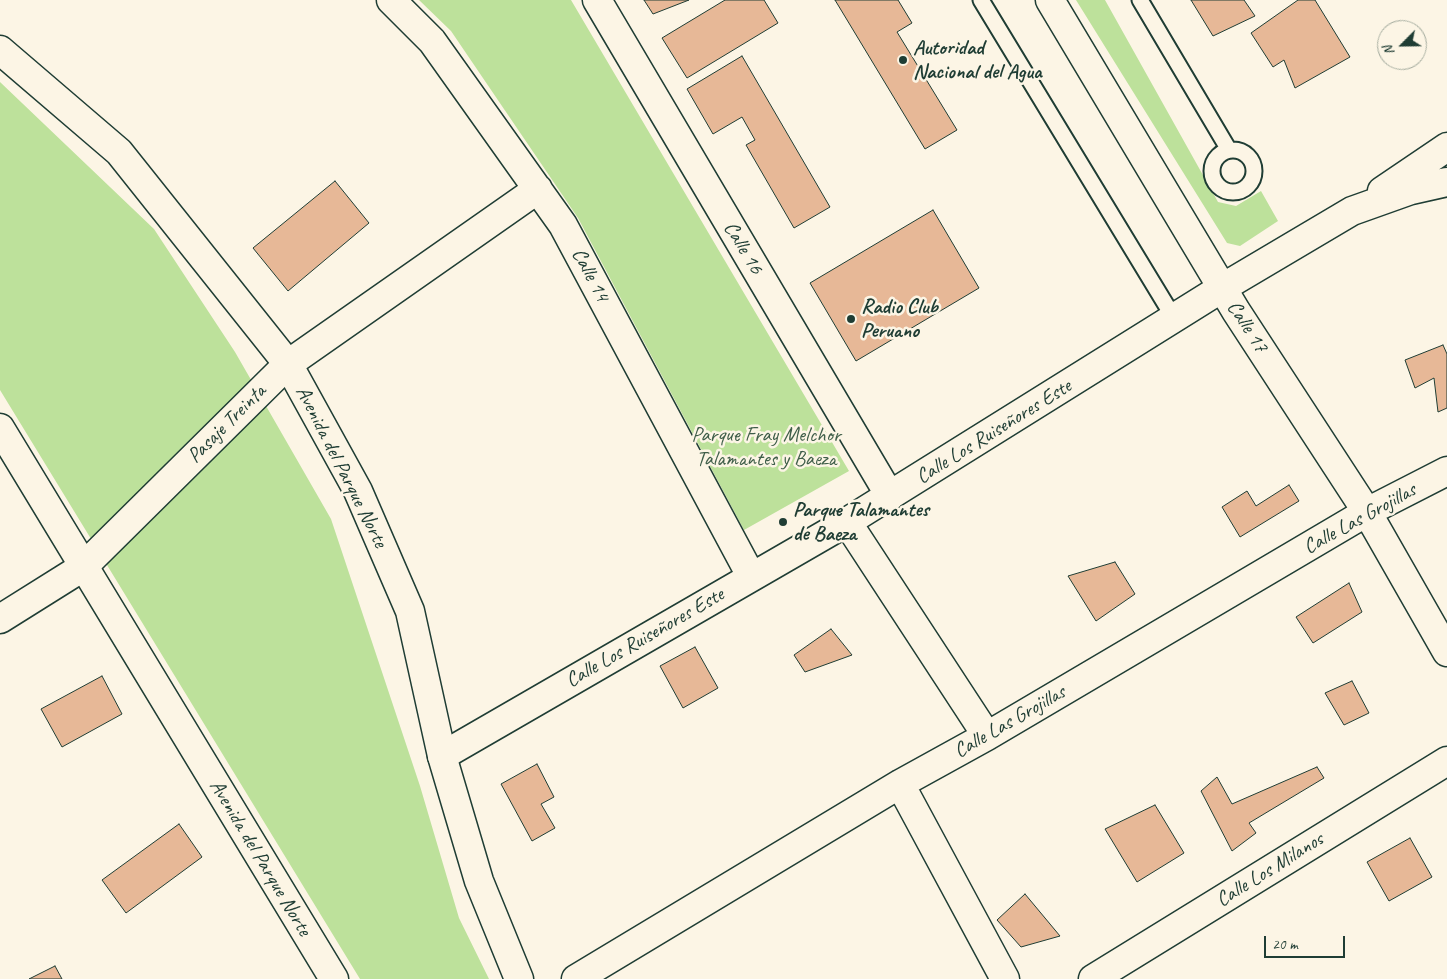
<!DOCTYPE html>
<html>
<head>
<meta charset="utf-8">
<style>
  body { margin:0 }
  #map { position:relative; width:1447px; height:979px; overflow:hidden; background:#fcf5e5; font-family:Caveat,sans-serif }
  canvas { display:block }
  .north { position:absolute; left:1377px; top:20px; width:50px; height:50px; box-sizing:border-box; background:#fcf5e5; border:1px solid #a4ab9e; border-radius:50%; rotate:247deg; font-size:14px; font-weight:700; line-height:20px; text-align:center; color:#1f3d34 }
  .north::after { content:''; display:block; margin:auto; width:18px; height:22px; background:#1f3d34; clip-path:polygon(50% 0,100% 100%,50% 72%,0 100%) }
  .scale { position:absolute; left:1264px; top:936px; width:81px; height:22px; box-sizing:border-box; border:2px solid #1f3d34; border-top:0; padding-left:6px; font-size:15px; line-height:18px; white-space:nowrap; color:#1f3d34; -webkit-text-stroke:4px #fcf5e5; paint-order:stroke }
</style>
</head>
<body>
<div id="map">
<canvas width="1447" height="979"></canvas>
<div class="north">N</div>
<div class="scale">20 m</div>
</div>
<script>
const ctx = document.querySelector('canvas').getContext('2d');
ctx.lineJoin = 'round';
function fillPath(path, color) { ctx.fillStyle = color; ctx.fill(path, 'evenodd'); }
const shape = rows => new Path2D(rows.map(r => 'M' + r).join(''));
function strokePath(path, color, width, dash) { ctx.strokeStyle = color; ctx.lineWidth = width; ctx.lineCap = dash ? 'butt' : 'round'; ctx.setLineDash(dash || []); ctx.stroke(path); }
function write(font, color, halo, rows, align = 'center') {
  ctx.font = font + ' Caveat,sans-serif'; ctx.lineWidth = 5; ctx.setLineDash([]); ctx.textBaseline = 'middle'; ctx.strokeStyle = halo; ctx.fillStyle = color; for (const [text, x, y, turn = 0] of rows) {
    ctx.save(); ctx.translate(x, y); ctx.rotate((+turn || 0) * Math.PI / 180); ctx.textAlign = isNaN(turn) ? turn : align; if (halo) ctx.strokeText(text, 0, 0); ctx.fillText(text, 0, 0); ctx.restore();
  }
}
fillPath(shape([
  [419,0,571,0,849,471,744,530,578,218,451,31],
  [1076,0,1105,0,1218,202,1236,206,1261,191,1278,221,1240,246,1227,243],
  [0,82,154,229,235,352,331,519,420,786,459,918,489,979,360,979,0,390]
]), '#bde19b');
const building = shape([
  [644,0,689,0,653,14,644,0],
  [725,0,764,0,778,23,687,78,662,38,725,0],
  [835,0,898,0,912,23,897,32,957,130,925,149,835,0],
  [1191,0,1244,0,1255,16,1213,36,1191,0],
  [1298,0,1315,0,1350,57,1295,88,1284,60,1273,67,1251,33,1298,0],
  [742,56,830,207,794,228,746,145,755,140,742,117,713,134,687,89,742,56],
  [335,181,369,223,288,291,253,248,335,181],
  [933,210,979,288,856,361,810,283,933,210],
  [1443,345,1447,354,1447,408,1438,412,1434,378,1415,388,1405,360,1443,345],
  [1289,485,1299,501,1240,537,1222,507,1247,491,1256,506,1289,485],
  [1115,562,1135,594,1096,621,1068,576,1115,562],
  [1349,583,1362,612,1313,643,1296,617,1349,583],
  [831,629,852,655,805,672,794,655,831,629],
  [695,647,718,688,683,708,660,666,695,647],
  [102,676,122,714,62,747,41,709,102,676],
  [1352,681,1369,713,1344,725,1325,693,1352,681],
  [537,764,554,797,541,804,555,828,532,841,501,784,537,764],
  [1317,767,1324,778,1249,823,1256,833,1232,851,1201,791,1217,777,1232,804,1317,767],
  [1155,805,1184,853,1137,882,1105,829,1155,805],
  [179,824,202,857,126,913,102,880,179,824],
  [1410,838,1432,877,1389,901,1367,862,1410,838],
  [1025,894,1060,936,1021,947,997,920,1025,894],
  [55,966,62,979,29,979,55,966]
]);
fillPath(building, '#e7b897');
strokePath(building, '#1f3d34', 1);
const lane = shape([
  [981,0,1174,318],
  [1140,0,1229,150],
  '1212 171a21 21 0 1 1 42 0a21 21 0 1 1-42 0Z'
]);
const street = shape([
  [391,0,432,41,563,225,751,576],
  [597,0,890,496],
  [1050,0,1236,311,1367,512,1447,652],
  [1382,191,1447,147],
  [847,522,987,736],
  [0,619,83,567,288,364,538,189],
  [442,756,847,522,1222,288,1352,211,1411,190,1447,182],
  [900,784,1005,979],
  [576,979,900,784,987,736,1367,512,1447,471],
  [1093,979,1447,761]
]);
const secondary = shape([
  [0,50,119,152,288,364,358,491,410,611,442,756,479,881,519,979],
  [0,428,334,979]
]);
strokePath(lane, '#1f3d34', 19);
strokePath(street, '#1f3d34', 31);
strokePath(secondary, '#1f3d34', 31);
strokePath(lane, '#fcf5e5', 15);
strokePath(street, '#fcf5e5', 28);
strokePath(secondary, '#fcf5e5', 28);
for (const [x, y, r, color] of [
  [903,60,5,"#1f3d34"],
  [851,319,5,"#1f3d34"],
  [783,522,5,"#1f3d34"]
]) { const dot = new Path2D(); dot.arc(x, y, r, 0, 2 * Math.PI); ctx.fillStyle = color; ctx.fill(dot); strokePath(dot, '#fcf5e5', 2); }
write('bold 21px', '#1f3d34', '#fcf5e5', [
  ["Autoridad",913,48],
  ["Nacional del Agua",913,72],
  ["Radio Club",861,307],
  ["Peruano",861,331],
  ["Parque Talamantes",793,510],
  ["de Baeza",793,534]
], 'left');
write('21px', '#1f3d34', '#fcf5e5', [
  ["Calle 16",743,248,59],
  ["Calle 14",590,275,62],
  ["Calle 17",1247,327,57],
  ["Pasaje Treinta",227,424,-45],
  ["Calle Los Ruiseñores Este",994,432,-32],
  ["Avenida del Parque Norte",341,467,63],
  ["Calle Las Grojillas",1360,519,-29],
  ["Calle Los Ruiseñores Este",645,638,-30],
  ["Calle Las Grojillas",1010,722,-30],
  ["Avenida del Parque Norte",260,858,59],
  ["Calle Los Milanos",1270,870,-32]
]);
write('21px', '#3f5e49', '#fcf5e5', [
  ["Parque Fray Melchor",766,435],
  ["Talamantes y Baeza",766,459]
]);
</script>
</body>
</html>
